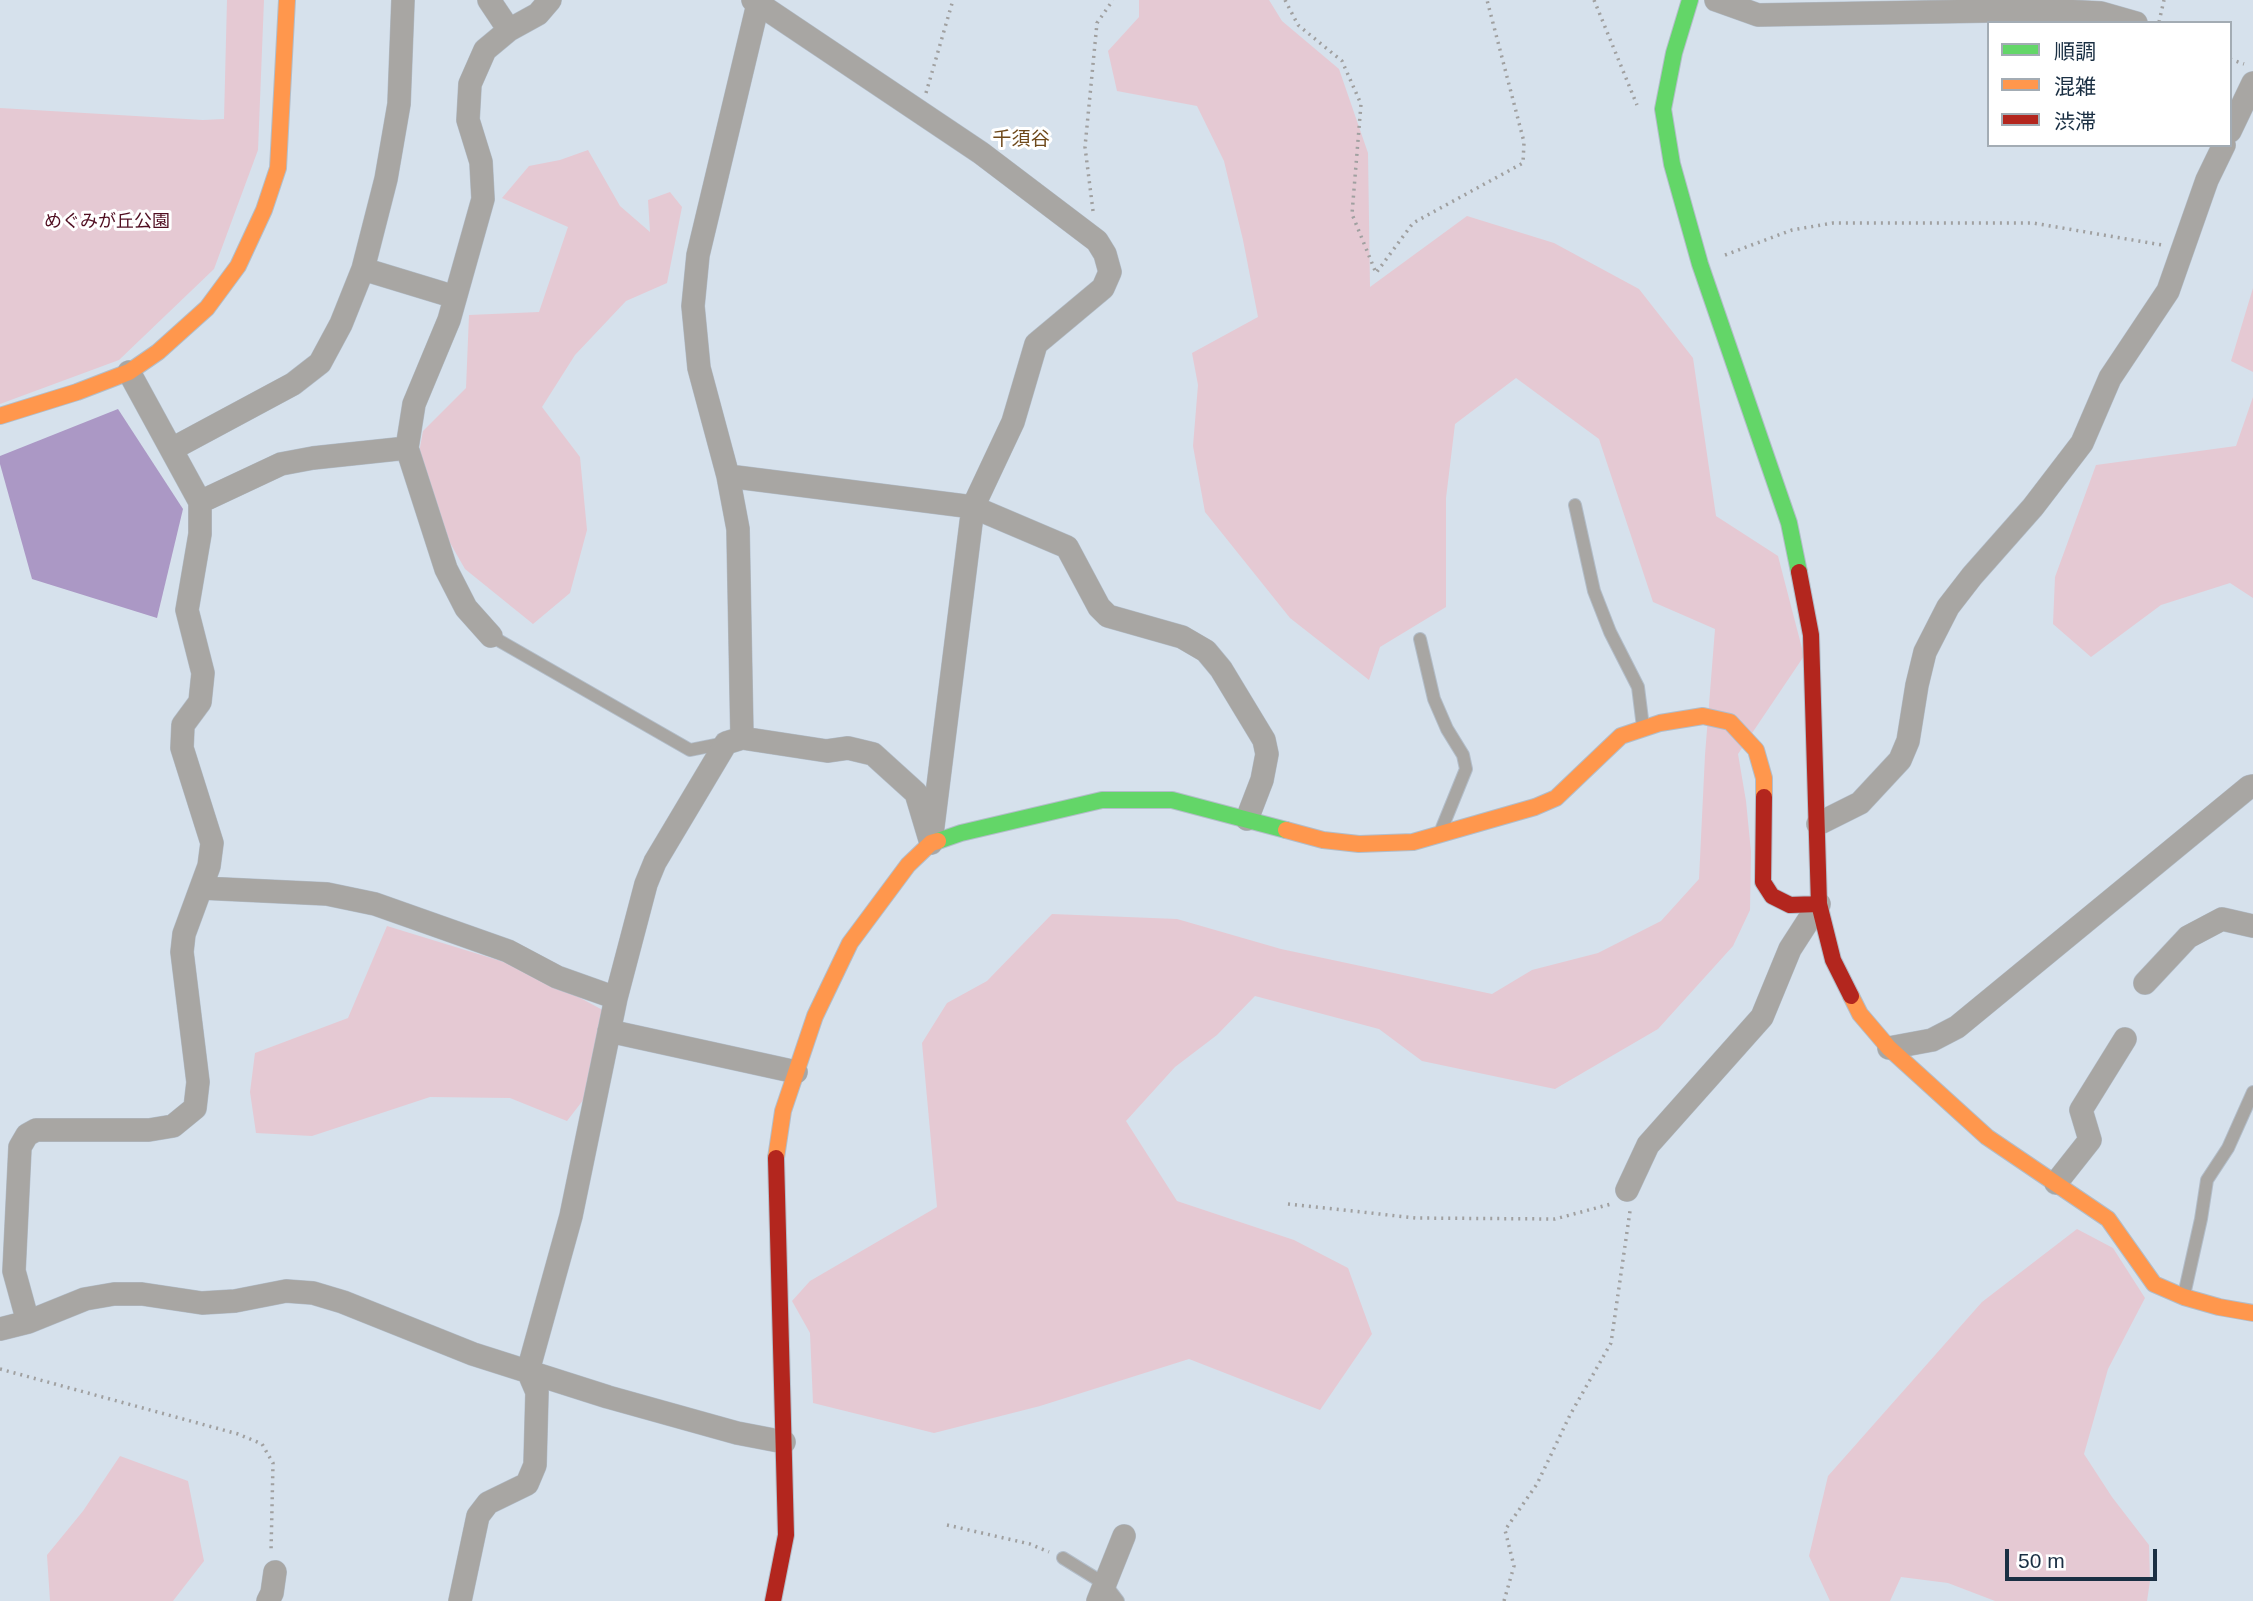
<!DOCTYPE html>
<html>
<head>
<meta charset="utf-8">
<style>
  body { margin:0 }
  #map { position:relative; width:2253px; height:1601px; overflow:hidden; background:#d6e1ec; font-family:Helvetica,"Noto Sans JP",sans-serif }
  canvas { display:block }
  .legend { position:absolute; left:1987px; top:21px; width:245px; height:126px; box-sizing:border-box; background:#fff; border:2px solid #a3acb4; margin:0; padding:9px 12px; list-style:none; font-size:21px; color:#1a2f43 }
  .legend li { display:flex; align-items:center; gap:14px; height:35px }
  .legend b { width:35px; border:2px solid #a3acb4 }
  .scale { position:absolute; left:2005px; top:1549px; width:152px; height:32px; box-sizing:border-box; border:4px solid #1a2f43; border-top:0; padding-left:9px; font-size:21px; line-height:24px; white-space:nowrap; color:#1a2f43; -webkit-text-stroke:5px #fff; paint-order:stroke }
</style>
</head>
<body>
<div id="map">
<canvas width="2253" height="1601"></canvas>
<ul class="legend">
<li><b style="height:9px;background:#63d668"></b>順調</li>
<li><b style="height:9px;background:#ff974d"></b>混雑</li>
<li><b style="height:9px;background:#b3261e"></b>渋滞</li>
</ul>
<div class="scale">50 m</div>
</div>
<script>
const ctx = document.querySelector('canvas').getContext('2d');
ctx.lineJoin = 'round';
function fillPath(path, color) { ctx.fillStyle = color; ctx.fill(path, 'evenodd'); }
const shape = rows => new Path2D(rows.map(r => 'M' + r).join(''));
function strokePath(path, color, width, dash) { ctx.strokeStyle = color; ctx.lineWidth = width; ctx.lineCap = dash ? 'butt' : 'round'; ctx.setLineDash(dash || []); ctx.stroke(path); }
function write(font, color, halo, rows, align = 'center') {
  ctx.font = font + ' Helvetica,"Noto Sans JP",sans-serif'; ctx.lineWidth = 6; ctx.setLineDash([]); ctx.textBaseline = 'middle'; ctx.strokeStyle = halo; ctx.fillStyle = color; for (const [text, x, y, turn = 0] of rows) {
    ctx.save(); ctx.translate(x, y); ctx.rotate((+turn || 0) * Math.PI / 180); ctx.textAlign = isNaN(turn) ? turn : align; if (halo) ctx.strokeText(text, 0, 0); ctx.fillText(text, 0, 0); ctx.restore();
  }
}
fillPath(shape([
  [227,0,264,0,258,150,214,269,119,360,0,404,0,108,203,120,224,119],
  [1139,0,1269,0,1282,21,1339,69,1368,153,1370,287,1467,216,1554,243,1639,289,1693,358,1716,516,1778,556,1804,656,1738,754,1746,801,1751,852,1750,910,1733,946,1658,1029,1555,1089,1422,1061,1379,1029,1255,996,1217,1035,1175,1067,1126,1121,1177,1201,1294,1240,1348,1268,1372,1334,1320,1410,1189,1359,1040,1406,934,1433,813,1403,810,1333,792,1301,810,1281,937,1207,922,1043,947,1003,987,981,1052,914,1177,919,1281,949,1492,994,1532,970,1598,953,1661,921,1699,879,1705,755,1715,629,1653,602,1599,439,1516,378,1455,424,1446,498,1446,607,1380,647,1369,680,1290,618,1205,512,1193,446,1198,385,1192,353,1258,317,1243,240,1224,161,1197,106,1117,91,1108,51,1139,17],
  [588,150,620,206,650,232,648,200,670,192,682,207,667,283,626,301,575,355,542,407,580,457,587,530,570,593,533,624,465,569,414,480,423,431,466,388,469,315,539,312,568,227,502,198,529,166,560,160],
  [2253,288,2253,372,2231,361],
  [2253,397,2253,598,2230,583,2161,605,2091,657,2053,624,2055,577,2096,465,2236,446],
  [387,926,527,969,610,1014,594,1086,567,1121,510,1098,430,1097,312,1136,256,1133,250,1092,255,1053,348,1018],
  [2077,1229,2113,1248,2145,1298,2108,1369,2084,1454,2112,1497,2149,1545,2150,1581,2147,1601,1995,1601,1948,1583,1901,1577,1890,1601,1830,1601,1809,1556,1828,1476,1982,1302],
  [120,1456,188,1481,204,1561,173,1601,50,1601,47,1555,83,1511]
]), '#e5c9d3');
fillPath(shape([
  [118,409,183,509,157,618,32,579,0,464,0,456]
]), '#ab98c5');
const lane = shape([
  [1575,505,1594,591,1610,632,1638,687,1643,727],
  [491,636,690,750,725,743],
  [1420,639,1434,699,1447,729,1463,755,1466,769,1442,828],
  [2184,1295,2201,1219,2207,1180,2228,1148,2253,1092],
  [1063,1558,1105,1584,1118,1601]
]);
const street = shape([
  [489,0,509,30],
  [753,0,981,153,1097,241,1105,254,1110,272,1103,288,1036,344,1013,422,973,507,932,834],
  [1716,0,1758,15,2044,10,2101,13,2136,23],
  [2230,131,2253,83],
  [363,269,455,297],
  [407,448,446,569,466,608,491,636],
  [172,449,293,384,320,363,341,324,363,269,386,179,399,104,403,0],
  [728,476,973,507,1067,547,1099,607,1108,616,1182,637,1206,651,1221,669,1264,740,1267,754,1262,780,1247,819],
  [200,502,281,464,313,458,407,448,414,404,449,320,483,199,481,162,468,120,470,84,485,50,509,30,538,14,550,0],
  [742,738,738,529,728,476,699,368,693,306,698,255,758,4],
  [1818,824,1860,803,1900,760,1908,741,1917,685,1925,652,1948,607,1972,576,2033,507,2082,443,2110,378,2168,291,2207,180,2224,145],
  [201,888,327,894,375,904,508,951,557,977,616,998],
  [2145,983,2188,937,2222,919,2253,926],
  [609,1031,796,1072],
  [1889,1048,1932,1040,1957,1027,2249,787,2253,786],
  [2056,1183,2090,1140,2081,1110,2125,1039],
  [1627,1190,1648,1145,1762,1017,1790,949,1819,904],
  [28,1322,14,1271,20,1147,27,1135,36,1130,149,1130,173,1126,195,1108,198,1082,182,952,184,934,209,866,212,843,182,748,183,725,200,702,203,673,187,610,200,534,200,502,129,372],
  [0,1329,28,1322,85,1299,114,1294,142,1294,202,1303,235,1301,286,1291,313,1293,343,1302,473,1354,608,1397,737,1433,784,1442],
  [268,1601,272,1593,275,1572],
  [460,1601,478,1516,488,1503,527,1484,535,1465,537,1392,528,1371,571,1216,616,998,646,884,655,862,726,743,742,738,827,751,848,748,873,754,916,793,931,843],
  [1098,1601,1124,1536]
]);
const fast = shape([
  [1690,0,1674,53,1663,109,1672,164,1700,264,1789,523,1799,572],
  [938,841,961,833,1102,800,1172,800,1286,830]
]);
const slow = shape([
  [0,416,77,392,129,372,158,352,207,308,238,266,264,210,278,168,287,0],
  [1286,830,1323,840,1359,844,1413,842,1535,807,1556,798,1621,736,1660,723,1703,716,1730,722,1756,750,1764,778,1764,797],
  [1851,996,1860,1014,1889,1048,1987,1137,2108,1219,2154,1284,2184,1297,2219,1307,2253,1313],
  [776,1158,783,1111,815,1016,850,943,908,865,931,843,938,841]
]);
const jam = shape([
  [1799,572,1811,635,1819,904,1833,960,1851,996],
  [1764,797,1763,882,1772,896,1790,905,1819,904],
  [773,1601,786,1535,776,1158]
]);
strokePath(lane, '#b2bdc9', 14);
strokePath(street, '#b2bdc9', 24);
strokePath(fast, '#b2bdc9', 18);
strokePath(slow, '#b2bdc9', 18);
strokePath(jam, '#b2bdc9', 18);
strokePath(shape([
  [1285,0,1298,25,1342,61,1361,104,1352,214,1376,273,1413,223,1523,163,1524,142,1487,0],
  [1594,0,1637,105],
  [2159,22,2164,0],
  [2230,59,2244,64],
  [926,93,953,0],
  [1093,211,1085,147,1097,23,1113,0],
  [1725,255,1792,230,1833,223,2033,223,2162,245],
  [1288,1204,1416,1218,1555,1219,1611,1204],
  [0,1369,238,1434,262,1444,273,1463,271,1552],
  [947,1525,1030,1544,1049,1552],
  [1504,1601,1514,1566,1505,1530,1537,1484,1570,1415,1611,1343,1630,1211]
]), '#a0a0a0', 3.5, [2, 5]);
strokePath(lane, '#a8a6a3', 12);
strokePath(street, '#a8a6a3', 23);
strokePath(fast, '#63d668', 16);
strokePath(slow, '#ff974d', 16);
strokePath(jam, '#b3261e', 16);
write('18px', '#500e21', '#fff', [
  ["めぐみが丘公園",107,222]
]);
write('19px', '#6f491a', '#fff', [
  ["千須谷",1021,140]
]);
</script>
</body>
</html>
